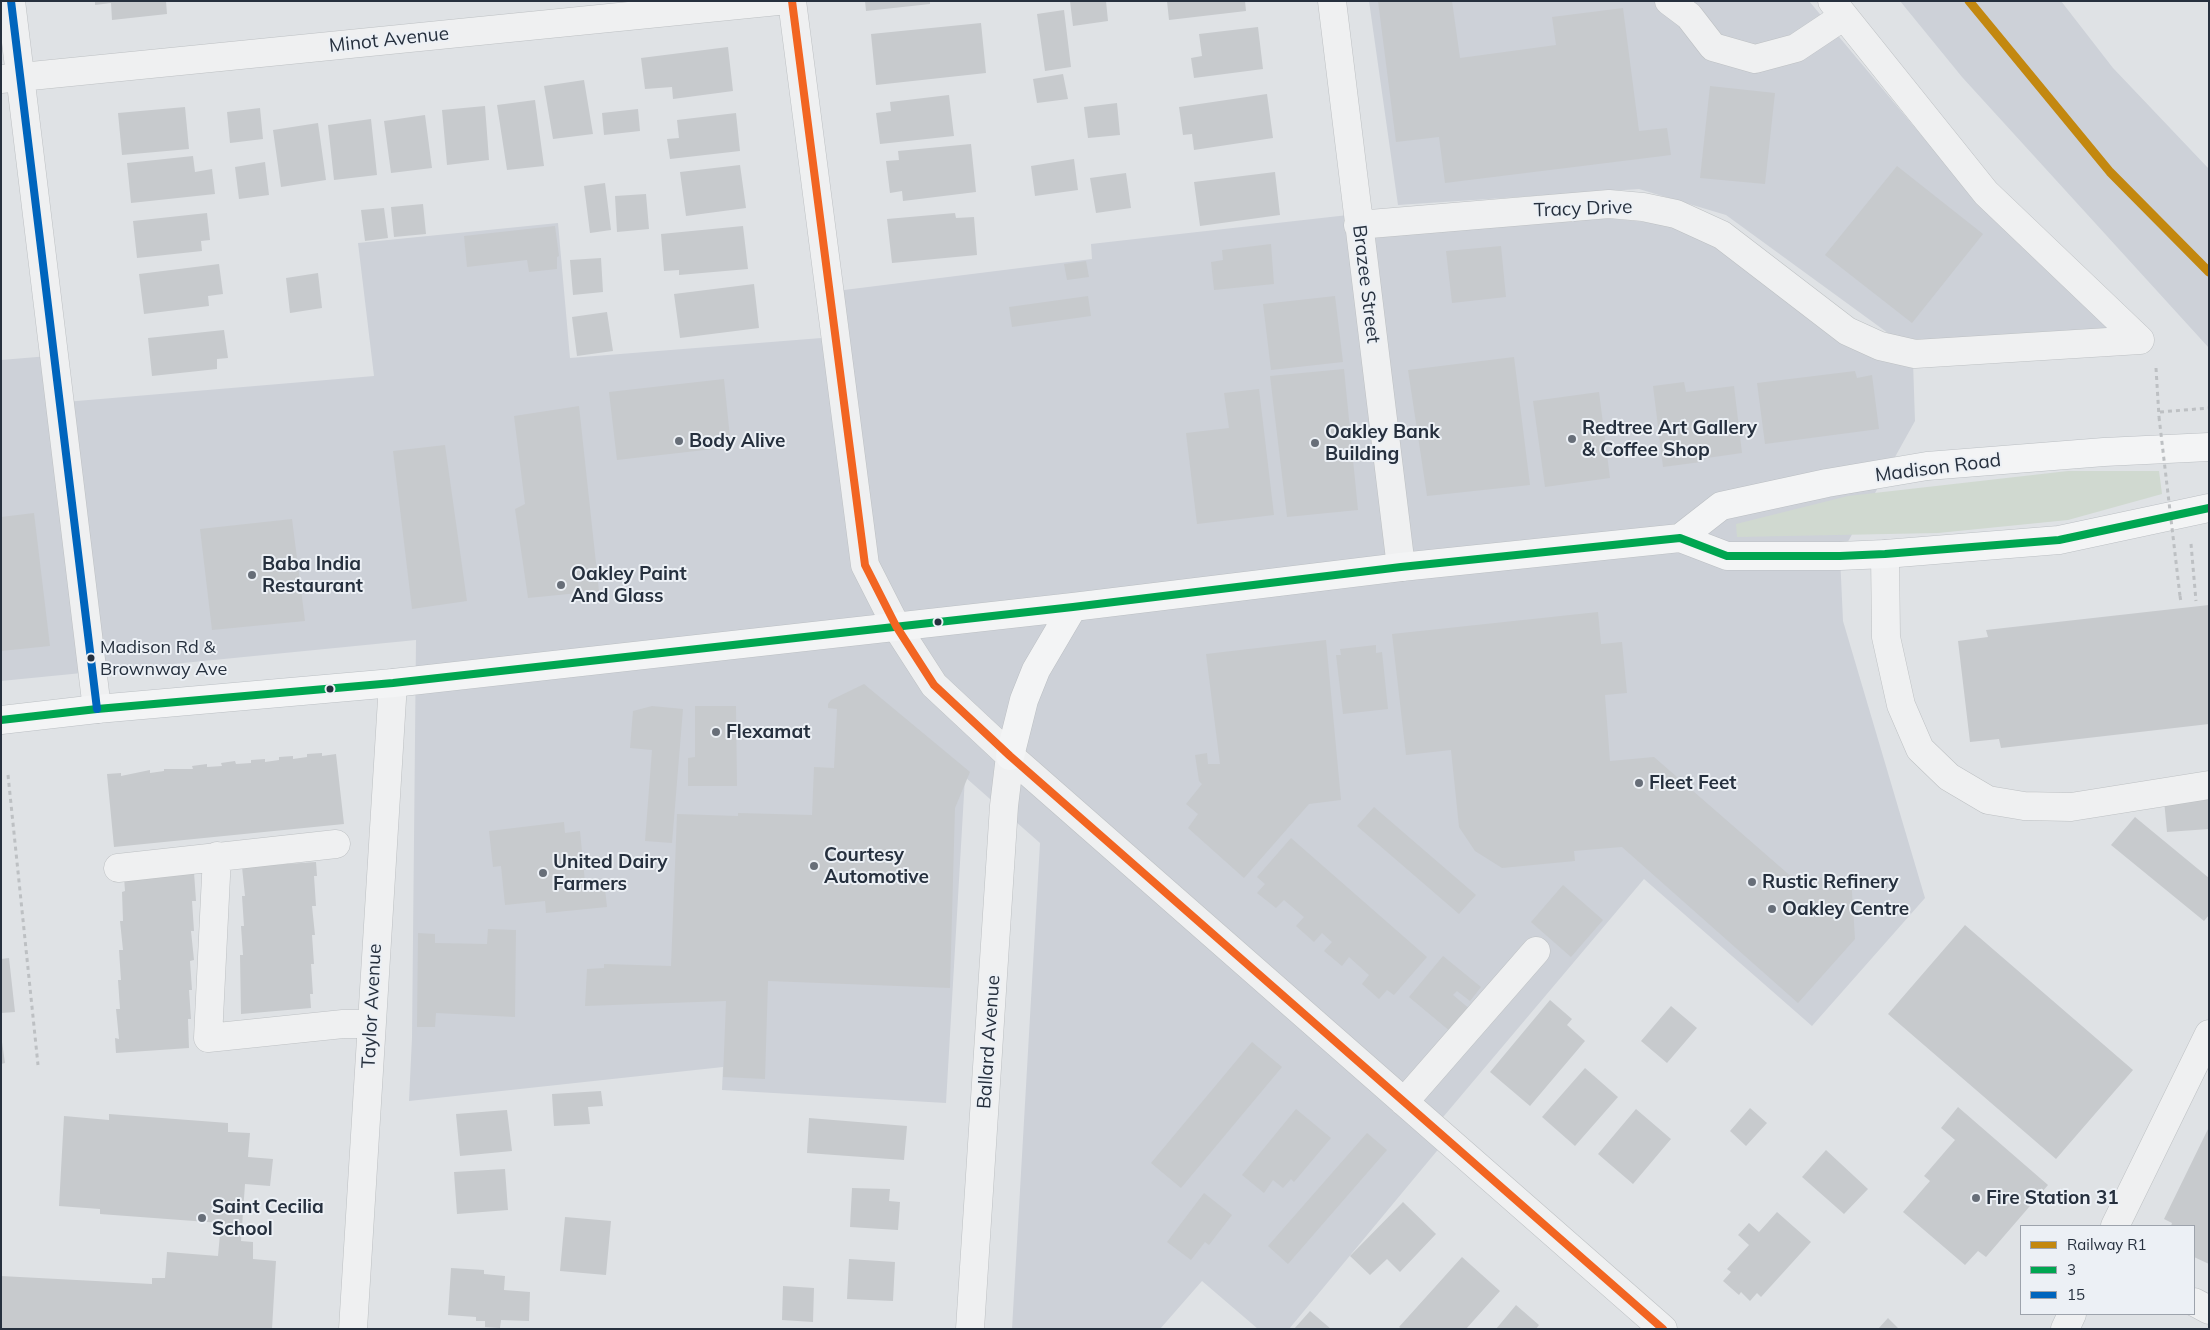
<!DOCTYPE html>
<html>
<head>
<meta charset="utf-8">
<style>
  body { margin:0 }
  #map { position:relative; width:2210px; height:1330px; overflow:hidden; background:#dfe2e5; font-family:Mulish,sans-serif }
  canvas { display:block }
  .frame { position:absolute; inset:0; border:2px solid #26303e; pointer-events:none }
  .legend { position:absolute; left:2020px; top:1225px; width:175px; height:90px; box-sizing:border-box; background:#ecf0f5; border:1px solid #9da3ac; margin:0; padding:6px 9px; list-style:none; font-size:15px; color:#26303e }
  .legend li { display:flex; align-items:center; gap:10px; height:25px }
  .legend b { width:25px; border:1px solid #9da3ac }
</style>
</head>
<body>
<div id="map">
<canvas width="2210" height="1330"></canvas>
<div class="frame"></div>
<ul class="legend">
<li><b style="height:6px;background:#c38810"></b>Railway R1</li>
<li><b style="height:6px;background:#00a651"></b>3</li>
<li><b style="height:6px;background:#0065bd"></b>15</li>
</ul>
</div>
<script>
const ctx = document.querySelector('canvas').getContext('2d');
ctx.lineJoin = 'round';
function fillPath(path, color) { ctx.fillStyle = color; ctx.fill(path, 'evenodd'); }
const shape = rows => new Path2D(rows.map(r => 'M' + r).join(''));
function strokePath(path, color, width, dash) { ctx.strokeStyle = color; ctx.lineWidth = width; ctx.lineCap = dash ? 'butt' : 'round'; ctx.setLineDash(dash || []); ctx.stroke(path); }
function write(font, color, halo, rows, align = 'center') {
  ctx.font = font + ' Mulish,sans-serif'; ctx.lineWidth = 4; ctx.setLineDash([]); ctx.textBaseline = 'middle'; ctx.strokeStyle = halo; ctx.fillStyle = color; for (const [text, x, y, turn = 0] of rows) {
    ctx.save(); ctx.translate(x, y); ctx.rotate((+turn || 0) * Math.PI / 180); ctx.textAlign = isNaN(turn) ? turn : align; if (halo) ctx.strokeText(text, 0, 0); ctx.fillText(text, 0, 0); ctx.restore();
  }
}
fillPath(shape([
  [1369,1,1809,1,1968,191,2118,334,1955,345,1892,336,1726,215,1639,189,1398,205],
  [1900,1,2061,1,2113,68,2209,169,2209,348,1962,77],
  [1357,214,1603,218,1668,224,1739,258,1913,362,1915,421,1840,556,1843,621,1925,898,1812,1026,1644,879,1433,1129,1446,1140,1289,1329,1258,1329,1202,1281,1160,1329,1012,1329,1040,843,965,777,946,1103,722,1090,723,1067,409,1101,412,1038,416,640,1,681,1,360,49,356,53,403,374,376,358,243,558,223,570,358,834,337,828,292,1092,259,1091,244]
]), '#cdd1d8');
fillPath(shape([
  [2068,471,2159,471,2162,494,2068,520,1938,533,1737,537,1736,524,1848,496]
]), '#d0d9d0');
fillPath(shape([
  [95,1,166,1,167,14,112,20,111,3,95,5],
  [865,1,930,1,930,4,866,11],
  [1070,1,1106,1,1108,21,1073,26],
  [1167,1,1245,1,1246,11,1169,20],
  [1378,1,1452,1,1460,58,1556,45,1552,17,1623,8,1639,131,1667,128,1671,155,1445,183,1439,137,1396,142],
  [1064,10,1071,67,1045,71,1037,14],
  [981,23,986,73,876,85,871,34],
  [1258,27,1263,69,1194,78,1191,58,1202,56,1199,34],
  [728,47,733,91,673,99,672,87,645,89,641,58],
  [1063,74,1068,99,1037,103,1033,79],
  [584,80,593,134,553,139,544,86],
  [1710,86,1775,93,1765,184,1700,178],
  [1267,94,1273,138,1194,150,1192,134,1183,135,1179,107],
  [949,95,954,136,880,144,876,113,891,111,890,102],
  [535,100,544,166,507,170,497,105],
  [1117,103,1120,135,1088,138,1084,107],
  [485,106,489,160,447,165,442,110],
  [185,107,189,149,122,155,118,113],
  [260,108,263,139,230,143,227,112],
  [638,109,640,131,604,135,602,113],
  [736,113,740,151,670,159,667,139,679,138,677,120],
  [425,115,432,168,391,173,384,121],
  [371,119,377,175,334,180,328,125],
  [318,123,326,180,281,187,273,130],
  [971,144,976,192,903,201,902,191,890,193,886,161,899,160,898,151],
  [193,156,195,172,212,169,215,194,131,203,127,163],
  [1074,159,1078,190,1035,196,1031,166],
  [265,162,269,195,239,199,235,167],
  [740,165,746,208,686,216,680,172],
  [1897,166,1983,234,1912,323,1825,255],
  [1275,172,1280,215,1200,226,1194,182],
  [1126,173,1131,208,1096,213,1090,178],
  [605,183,611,230,590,233,584,186],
  [646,194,649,229,617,232,615,196],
  [423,204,426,234,394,237,391,207],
  [384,208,388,238,365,241,361,210],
  [207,213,210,240,201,241,202,251,137,258,133,221],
  [955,213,956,218,974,217,977,255,892,263,887,219],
  [555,226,559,256,557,257,557,269,529,272,527,260,467,267,464,236],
  [743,226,748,269,679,275,679,270,664,271,661,234],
  [1271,244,1274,284,1214,290,1211,262,1223,260,1222,250],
  [1501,246,1506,297,1452,303,1446,251],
  [601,258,603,292,573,295,570,260],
  [1086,261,1089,277,1067,280,1064,264],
  [219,264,223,294,208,296,209,306,144,314,139,274],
  [318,273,322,308,290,313,286,278],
  [754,284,759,328,680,338,674,294],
  [1088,296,1091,316,1012,327,1009,307],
  [1335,296,1343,362,1271,370,1263,304],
  [607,312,613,351,577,356,572,317],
  [224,330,228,358,217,359,217,369,152,376,148,338],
  [1514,357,1530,485,1427,496,1408,370],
  [1344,369,1358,510,1287,517,1270,376],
  [1855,371,1857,378,1872,375,1879,429,1765,444,1757,383],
  [724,379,731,447,617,460,609,392],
  [1684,382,1686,392,1734,386,1742,453,1700,459,1701,462,1663,467,1653,386],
  [1259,389,1274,515,1197,524,1186,433,1229,428,1224,393],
  [1599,392,1610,478,1545,487,1533,401],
  [579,406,599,591,528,598,515,509,525,504,514,416],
  [445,445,467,601,412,609,393,451],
  [34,513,50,646,1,651,1,517],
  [292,519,305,621,212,630,200,529],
  [2209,605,2209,724,2001,748,1999,739,1970,742,1958,641,1988,637,1986,630],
  [1598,612,1601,644,1622,642,1627,693,1605,695,1610,761,1654,757,1794,879,1851,876,1855,939,1798,1003,1622,847,1574,851,1575,861,1502,868,1475,851,1459,827,1451,750,1406,755,1392,634],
  [1326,640,1341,800,1309,804,1244,878,1188,828,1198,814,1186,804,1202,784,1199,781,1195,755,1207,753,1208,764,1220,764,1206,654],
  [1376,645,1376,653,1382,652,1388,709,1343,714,1336,655,1341,655,1340,649],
  [864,684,970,772,955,808,950,988,768,981,765,1079,723,1077,726,1001,585,1006,587,969,604,968,604,964,671,966,677,814,738,816,738,813,812,815,814,767,834,768,837,709,828,708,828,704,831,700],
  [652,706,683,709,672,843,645,841,652,750,630,748,633,711],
  [695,706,736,706,737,786,688,786,688,758,695,757],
  [322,753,322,756,336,754,344,824,114,847,107,774,121,773,121,776,150,770,150,773,164,771,164,769,193,769,192,766,207,764,207,767,222,766,221,763,235,761,236,764,251,763,251,760,265,759,265,762,279,760,279,757,293,756,293,759,307,757,307,754],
  [2209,797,2209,829,2167,832,2164,800],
  [1374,807,1476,895,1459,914,1357,826],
  [2135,817,2209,878,2209,915,2204,921,2111,845],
  [564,822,565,833,580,831,585,882,604,880,607,907,546,913,545,901,505,905,501,866,493,867,489,831],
  [1291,838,1427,957,1394,995,1387,990,1379,999,1362,984,1369,975,1349,957,1342,966,1324,951,1332,942,1322,933,1314,942,1296,926,1304,917,1284,900,1276,908,1257,893,1265,884,1257,877],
  [316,862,317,876,314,876,316,906,312,906,315,935,312,935,314,964,311,964,313,994,310,994,311,1008,241,1014,240,955,243,955,241,926,244,926,242,896,245,896,242,867],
  [194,872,196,901,192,901,194,931,191,931,194,960,190,961,192,990,189,990,191,1019,188,1019,189,1048,116,1053,115,1038,119,1039,116,1009,120,1009,118,980,121,980,119,950,123,950,120,921,123,921,122,892,125,891,124,877],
  [1563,885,1603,920,1571,957,1531,922],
  [1965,925,2133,1070,2056,1159,1888,1014],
  [488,929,516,930,515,1017,436,1013,435,1027,417,1027,418,933,435,934,435,943,487,944],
  [1443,956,1481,987,1470,1001,1457,991,1453,995,1471,1010,1451,1032,1409,997],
  [9,958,15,1012,1,1013,1,959],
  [1550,1000,1572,1019,1567,1025,1585,1041,1530,1106,1490,1072],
  [1671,1006,1697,1028,1667,1063,1641,1041],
  [1,1035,5,1063,1,1064],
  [1252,1042,1282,1067,1181,1188,1151,1163],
  [1585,1068,1618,1097,1575,1146,1542,1117],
  [601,1091,603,1106,588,1107,590,1124,554,1126,552,1094],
  [1958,1107,2048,1185,1986,1257,1978,1251,1965,1265,1903,1212,1930,1181,1924,1176,1955,1140,1941,1128],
  [1750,1108,1767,1123,1746,1146,1730,1131],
  [1296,1109,1331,1138,1294,1182,1291,1179,1283,1188,1273,1180,1264,1193,1242,1175],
  [1636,1109,1671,1139,1633,1184,1598,1154],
  [507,1110,512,1151,460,1156,456,1114],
  [109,1114,228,1123,228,1132,250,1133,248,1157,273,1159,270,1186,245,1184,241,1241,253,1242,253,1259,276,1261,272,1329,1,1329,1,1276,152,1284,152,1278,165,1278,167,1252,218,1256,221,1223,100,1214,100,1209,59,1206,64,1116,109,1120],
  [809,1118,907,1126,904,1160,807,1153],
  [2209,1127,2209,1264,2194,1257,2194,1226,2171,1226,2172,1223,2164,1219],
  [1367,1133,1387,1150,1288,1264,1268,1246],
  [1826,1150,1868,1189,1844,1214,1802,1177],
  [505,1169,508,1210,457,1214,454,1172],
  [852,1188,890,1189,889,1201,900,1202,898,1230,850,1227],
  [1204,1193,1232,1215,1209,1245,1205,1242,1191,1260,1167,1242],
  [1403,1202,1436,1234,1400,1272,1387,1259,1370,1275,1350,1256],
  [1777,1212,1811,1242,1761,1297,1757,1293,1750,1301,1741,1292,1739,1295,1723,1281,1731,1272,1727,1269,1749,1245,1738,1235,1749,1223,1759,1232],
  [565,1217,611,1221,606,1275,560,1271],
  [1462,1257,1500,1291,1466,1329,1402,1329,1399,1327],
  [849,1259,895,1262,893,1301,847,1299],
  [451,1268,484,1270,484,1274,505,1276,504,1290,530,1292,529,1321,501,1320,500,1328,485,1327,485,1321,476,1321,476,1317,448,1315],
  [783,1286,814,1288,813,1322,782,1320],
  [1516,1305,1539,1325,1536,1329,1496,1329],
  [1310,1311,1331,1329,1294,1329],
  [1888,1318,1899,1329,1878,1329]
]), '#c7cacd');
const minor = shape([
  [11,1,97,709],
  [792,1,865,565,896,626,934,685,1010,756,1663,1329],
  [1332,1,1401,567],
  [1669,1,1689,16,1713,47,1755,59,1796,48,1844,16],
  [1832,1,1986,193,2140,340],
  [1,79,778,1],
  [1358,225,1609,204,1643,207,1676,214,1722,235,1847,331,1880,346,1915,354,2140,340],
  [1885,554,1886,637,1901,705,1920,749,1949,777,1988,800,2024,806,2071,807,2209,785],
  [217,856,208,1038,343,1024,371,1024],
  [118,868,336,844],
  [1404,1102,1536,951],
  [2115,1226,2209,1034],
  [2194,1302,2209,1310],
  [353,1329,393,683],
  [970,1329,1004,806,1010,756],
  [2065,1329,2072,1314]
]);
const major = shape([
  [1680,538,1721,506,1827,483,1927,466,2104,452,2209,447],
  [1,720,97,709,393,683,1073,607,1401,567,1680,538,1727,556,1840,556,1885,554,2059,540,2209,508],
  [1010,756,1024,700,1036,670,1073,607]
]);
strokePath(minor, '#bdc0c3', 29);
strokePath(major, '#bbbfc3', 29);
strokePath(shape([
  [2156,368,2159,417],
  [2160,412,2209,408],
  [2191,544,2196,601],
  [2180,596,2181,602],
  [8,775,38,1065]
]), '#bdc0c3', 3, [4, 4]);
strokePath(minor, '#eff0f1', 28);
strokePath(major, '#f3f4f5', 28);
strokePath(shape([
  [2159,417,2180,596]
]), '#bdc0c3', 3, [4, 4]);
strokePath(shape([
  [1,720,97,709,393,683,1073,607,1401,567,1680,538,1727,556,1840,556,1885,554,2059,540,2209,508]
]), '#00a651', 8);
strokePath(shape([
  [11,1,97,709]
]), '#0065bd', 8);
strokePath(shape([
  [792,1,865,565,896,626,934,685,1010,756,1663,1329]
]), '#f26522', 8);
strokePath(shape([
  [1969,1,2110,172,2209,272]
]), '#c38810', 9);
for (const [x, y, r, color] of [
  [1572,439,5,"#676e78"],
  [679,441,5,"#676e78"],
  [1315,443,5,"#676e78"],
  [252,575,5,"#676e78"],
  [561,585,5,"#676e78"],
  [938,622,4.5,"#26303e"],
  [91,658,4.5,"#26303e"],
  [330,689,4.5,"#26303e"],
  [716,732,5,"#676e78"],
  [1639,783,5,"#676e78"],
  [814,866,5,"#676e78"],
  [543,873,5,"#676e78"],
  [1752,882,5,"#676e78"],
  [1772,909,5,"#676e78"],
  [1976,1198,5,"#676e78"],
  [202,1218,5,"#676e78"]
]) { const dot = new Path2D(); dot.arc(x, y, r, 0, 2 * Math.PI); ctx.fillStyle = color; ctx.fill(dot); strokePath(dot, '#ecf0f5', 2); }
write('18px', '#26303e', '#ecf0f5', [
  ["Madison Rd &",100,648],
  ["Brownway Ave",100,670]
], 'left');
write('19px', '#26303e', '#ecf0f5', [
  ["Minot Avenue",389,40,-6],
  ["Tracy Drive",1583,209,-2],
  ["Brazee Street",1366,284,83],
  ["Madison Road",1938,468,-7],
  ["Taylor Avenue",372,1006,-87],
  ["Ballard Avenue",989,1042,-86]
]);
write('bold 19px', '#26303e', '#ecf0f5', [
  ["Redtree Art Gallery",1582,428],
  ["& Coffee Shop",1582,450],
  ["Oakley Bank",1325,432],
  ["Building",1325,454],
  ["Body Alive",689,441],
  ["Baba India",262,564],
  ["Restaurant",262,586],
  ["Oakley Paint",571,574],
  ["And Glass",571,596],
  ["Flexamat",726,732],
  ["Fleet Feet",1649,783],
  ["Courtesy",824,855],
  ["Automotive",824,877],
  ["United Dairy",553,862],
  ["Farmers",553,884],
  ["Rustic Refinery",1762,882],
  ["Oakley Centre",1782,909],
  ["Fire Station 31",1986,1198],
  ["Saint Cecilia",212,1207],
  ["School",212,1229]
], 'left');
</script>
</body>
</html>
